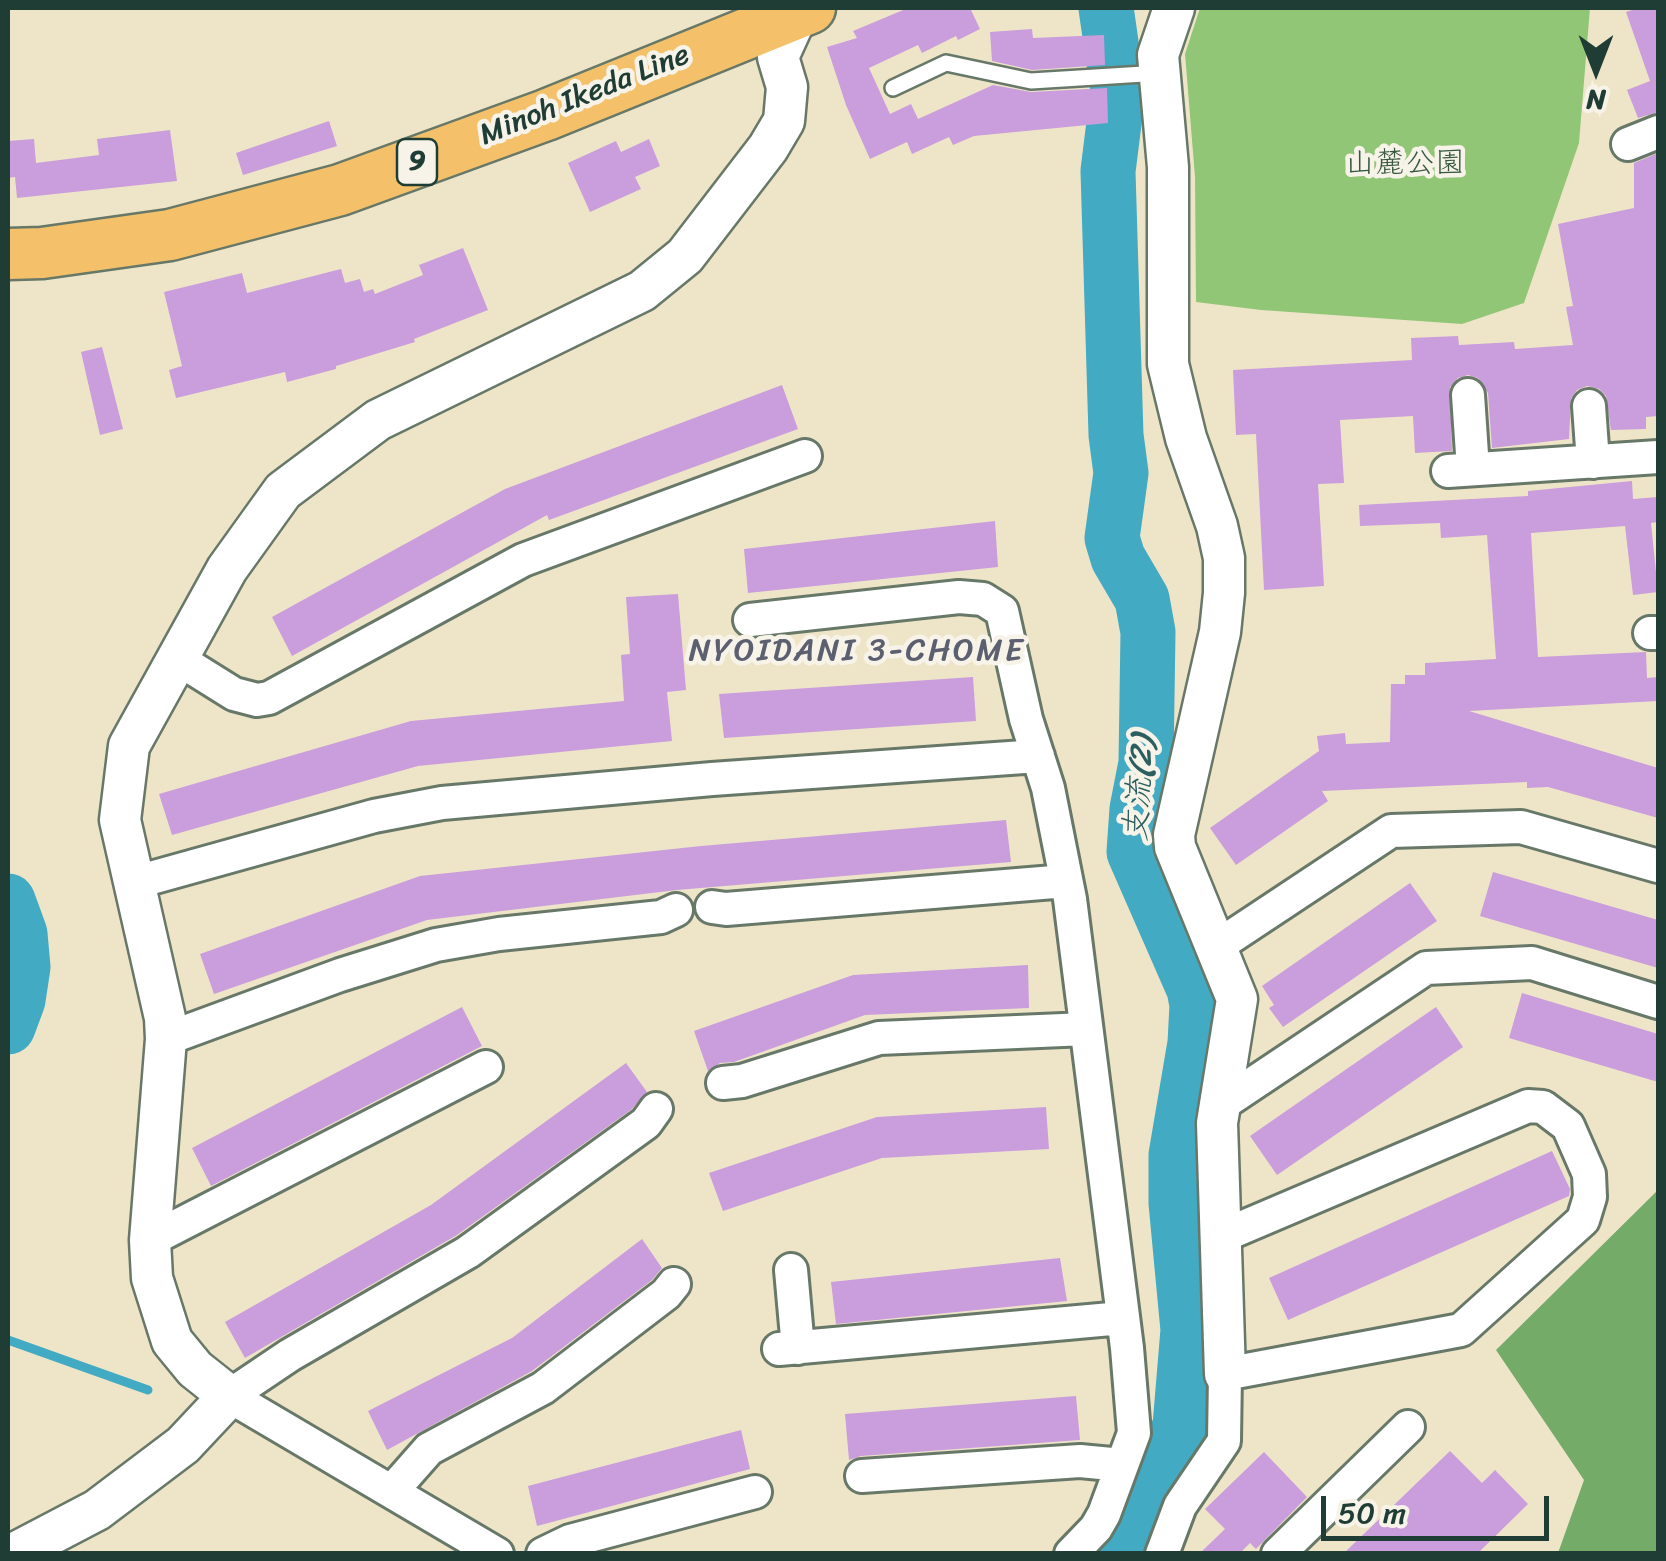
<!DOCTYPE html>
<html>
<head>
<meta charset="utf-8">
<style>
  body { margin:0 }
  #map { position:relative; width:1666px; height:1561px; overflow:hidden; background:#eee5c8; font-family:Sriracha,sans-serif }
  canvas { display:block }
  .frame { position:absolute; inset:0; border:10px solid #1f3d34; pointer-events:none }
  .north { position:absolute; left:1546px; top:20px; width:100px; height:100px; -webkit-text-stroke:8px #f7f3e8; paint-order:stroke; rotate:180deg; font-size:28px; font-weight:700; line-height:40px; text-align:center; color:#1f3d34 }
  .north::after { content:''; display:block; margin:auto; width:35px; height:45px; background:#1f3d34; clip-path:polygon(50% 0,100% 100%,50% 72%,0 100%) }
  .scale { position:absolute; left:1321px; top:1496px; width:228px; height:45px; box-sizing:border-box; border:5px solid #1f3d34; border-top:0; padding-left:12px; font-size:30px; line-height:35px; white-space:nowrap; color:#1f3d34; -webkit-text-stroke:8px #f7f3e8; paint-order:stroke }
</style>
</head>
<body>
<div id="map">
<canvas width="1666" height="1561"></canvas>
<div class="frame"></div>
<div class="north">N</div>
<div class="scale">50 m</div>
</div>
<script>
const ctx = document.querySelector('canvas').getContext('2d');
ctx.lineJoin = 'round';
function fillPath(path, color) { ctx.fillStyle = color; ctx.fill(path, 'evenodd'); }
const shape = rows => new Path2D(rows.map(r => 'M' + r).join(''));
function strokePath(path, color, width, dash) { ctx.strokeStyle = color; ctx.lineWidth = width; ctx.lineCap = dash ? 'butt' : 'round'; ctx.setLineDash(dash || []); ctx.stroke(path); }
function write(font, color, halo, rows, align = 'center') {
  ctx.font = font + ' Sriracha,"Klee One",sans-serif'; ctx.lineWidth = 9; ctx.setLineDash([]); ctx.textBaseline = 'middle'; ctx.strokeStyle = halo; ctx.fillStyle = color; for (const [text, x, y, turn = 0] of rows) {
    ctx.save(); ctx.translate(x, y); ctx.rotate((+turn || 0) * Math.PI / 180); ctx.textAlign = isNaN(turn) ? turn : align; if (halo) ctx.strokeText(text, 0, 0); ctx.fillText(text, 0, 0); ctx.restore();
  }
}
fillPath(shape([
  [1200,8,1590,8,1579,143,1524,303,1462,324,1261,310,1196,302,1195,177,1185,54]
]), '#92c677');
fillPath(shape([
  [1658,1190,1658,1553,1558,1553,1584,1480,1496,1350]
]), '#75ab68');
strokePath(shape([
  [8,1340,148,1390]
]), '#42aac2', 9);
strokePath(shape([
  [1106,8,1118,91,1108,171,1116,435,1121,473,1112,538,1118,558,1142,599,1148,632,1146,763,1137,809,1134,852,1194,989,1197,1005,1195,1043,1176,1155,1176,1203,1188,1330,1180,1426,1124,1554],
  [8,901,20,934,23,967,18,1000,8,1027]
]), '#42aac2', 55);
fillPath(shape([
  [908,8,970,8,980,29,958,40,956,36,922,53,918,45,869,68,890,114,911,104,918,119,993,85,1031,92,1107,88,1108,123,974,136,953,145,949,137,912,154,907,142,870,159,846,105,827,47,857,38,853,31],
  [1638,8,1658,8,1658,112,1638,118,1627,90,1650,81,1626,12],
  [1032,29,1033,38,1104,35,1105,65,1032,70,992,61,990,32],
  [329,121,337,146,243,175,236,153],
  [170,130,177,181,17,198,15,177,8,178,8,141,34,139,36,163,99,155,97,139],
  [649,139,660,166,635,177,641,189,590,212,568,163,616,141,621,152],
  [1658,153,1658,416,1646,417,1646,429,1611,430,1606,396,1599,389,1587,386,1577,390,1571,398,1569,439,1492,448,1488,393,1478,378,1468,375,1458,378,1450,387,1452,451,1415,453,1413,416,1340,420,1344,483,1318,484,1324,586,1264,590,1256,434,1236,435,1233,370,1412,360,1411,338,1458,336,1459,345,1514,342,1515,349,1573,345,1566,307,1573,306,1558,224,1634,208,1634,163],
  [463,248,488,310,414,339,415,342,336,366,336,369,287,382,285,372,176,398,169,370,182,366,164,292,242,273,247,293,341,269,345,283,360,279,364,292,373,289,375,294,423,275,419,265],
  [102,347,123,429,100,435,81,352],
  [782,385,798,429,549,520,547,515,292,656,272,617,505,489],
  [1632,481,1633,499,1658,497,1658,522,1651,523,1658,592,1633,595,1625,526,1531,533,1538,657,1646,652,1647,678,1658,677,1658,701,1469,711,1658,768,1658,818,1548,787,1527,788,1527,782,1322,791,1328,801,1236,865,1210,828,1319,751,1317,736,1345,733,1346,744,1390,742,1391,684,1405,684,1405,675,1425,675,1425,663,1496,659,1487,535,1441,538,1440,523,1360,526,1359,505,1528,496,1528,491],
  [995,521,998,567,748,593,744,549],
  [678,594,686,690,667,692,672,741,418,766,172,835,159,794,411,721,624,701,621,655,630,654,626,597],
  [973,677,976,721,724,738,719,694],
  [1006,820,1011,862,677,890,427,920,214,994,200,954,420,876,701,846],
  [1493,872,1658,920,1658,968,1480,916],
  [1410,883,1437,921,1283,1027,1269,1008,1274,1005,1262,986],
  [1028,965,1029,1008,865,1015,734,1062,720,1063,708,1071,694,1031,853,975],
  [1522,993,1658,1034,1658,1082,1509,1038],
  [462,1007,482,1046,211,1186,192,1148],
  [1436,1007,1463,1047,1277,1175,1250,1136],
  [626,1063,647,1092,632,1109,457,1235,245,1358,225,1322,431,1205],
  [1046,1107,1049,1149,882,1158,723,1211,709,1173,877,1117],
  [1552,1151,1570,1189,1569,1196,1288,1320,1269,1278],
  [642,1239,662,1268,652,1280,532,1371,387,1450,368,1411,512,1338],
  [1060,1258,1067,1301,836,1324,831,1282],
  [1076,1396,1080,1440,861,1456,849,1460,845,1414],
  [741,1430,750,1469,537,1526,528,1486],
  [1450,1451,1482,1483,1495,1470,1528,1504,1477,1554,1343,1554],
  [1264,1452,1307,1497,1256,1549,1250,1543,1239,1554,1199,1554,1225,1529,1205,1509]
]), '#ca9ddd');
const service = shape([
  [893,88,946,63,1031,81,1160,73]
]);
const minor = shape([
  [1628,144,1658,132],
  [1468,395,1473,469],
  [1589,406,1593,462],
  [1448,471,1658,457],
  [750,620,959,597,983,599,1002,611,1026,719,1048,788,1070,899,1127,1348,1134,1433,1104,1514,1096,1528,1071,1554],
  [1650,633,1658,633],
  [178,659,234,694,257,700,269,698,523,560,805,456],
  [133,883,374,816,442,803,712,779,1038,756],
  [712,907,726,909,1066,881],
  [1216,947,1391,831,1521,827,1658,866],
  [166,1039,340,975,436,945,499,934,661,917,676,910],
  [723,1083,742,1081,879,1038,1086,1029],
  [1218,1107,1426,968,1532,963,1658,1002],
  [150,1240,486,1067],
  [791,1270,798,1348],
  [779,1349,1122,1318],
  [862,1476,1080,1461,1122,1465],
  [392,1491,429,1449,543,1388,666,1294,674,1284],
  [497,1554,229,1396,290,1355,468,1252,646,1123,656,1109],
  [543,1554,570,1541,755,1492],
  [1162,1554,1180,1506,1224,1441,1225,1374,1461,1330,1583,1220,1590,1197,1589,1174,1568,1126,1543,1107,1528,1106,1220,1237],
  [1278,1554,1408,1427]
]);
const tertiary = shape([
  [1174,8,1158,55,1168,167,1168,364,1186,438,1217,526,1224,558,1224,593,1220,632,1174,835,1175,847,1237,999,1217,1123,1225,1374],
  [13,1554,97,1510,183,1445,229,1396,195,1369,172,1341,152,1278,150,1240,166,1039,165,1018,120,820,129,746,227,569,283,491,378,420,642,291,685,256,768,148,784,121,787,87,778,57,798,13]
]);
const primary = shape([
  [8,254,42,253,170,235,340,190,546,115,810,8]
]);
strokePath(service, '#677868', 20);
strokePath(minor, '#677868', 38);
strokePath(tertiary, '#677868', 45);
strokePath(primary, '#677868', 55);
strokePath(service, '#fff', 15);
strokePath(minor, '#fff', 32);
strokePath(tertiary, '#fff', 40);
strokePath(primary, '#f4c16a', 50);
for (const [x, y, w] of [
  [417,162,40]
]) { const box = new Path2D(); box.roundRect(x - w / 2, y - 23, w, 46, 8); ctx.fillStyle = '#f7f3e8'; ctx.fill(box); strokePath(box, '#1f3d34', 2.5); }
write('bold 28px', '#1f3d34', null, [
  ["9",417,162]
]);
write('30px', '#1f3d34', '#f7f3e8', [
  ["Minoh Ikeda Line",585,96,-22]
]);
write('30px', '#365841', '#f7f3e8', [
  ["山麓公園",1405,164]
]);
ctx.letterSpacing = '2.5px';
write('32px', '#5b5f6f', '#f7f3e8', [
  ["NYOIDANI 3-CHOME",857,652]
]);
ctx.letterSpacing = '0px';
write('italic 32px', '#2a5e5f', '#f7f3e8', [
  ["支流(2)",1141,789,-86]
]);
</script>
</body>
</html>
